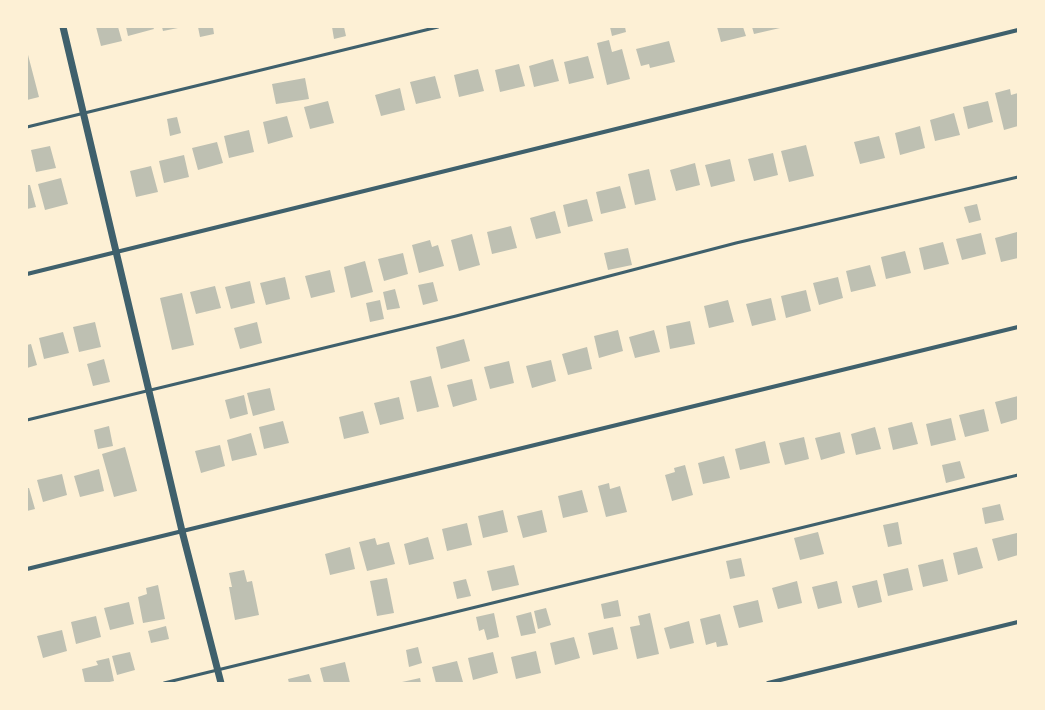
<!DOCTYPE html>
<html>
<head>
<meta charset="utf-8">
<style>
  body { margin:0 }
  #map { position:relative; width:1045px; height:710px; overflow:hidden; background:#fdf0d5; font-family:Jost,sans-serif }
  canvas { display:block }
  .frame { position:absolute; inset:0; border:28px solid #fdf0d5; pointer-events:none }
</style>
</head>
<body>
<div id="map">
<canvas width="1045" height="710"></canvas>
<div class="frame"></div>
</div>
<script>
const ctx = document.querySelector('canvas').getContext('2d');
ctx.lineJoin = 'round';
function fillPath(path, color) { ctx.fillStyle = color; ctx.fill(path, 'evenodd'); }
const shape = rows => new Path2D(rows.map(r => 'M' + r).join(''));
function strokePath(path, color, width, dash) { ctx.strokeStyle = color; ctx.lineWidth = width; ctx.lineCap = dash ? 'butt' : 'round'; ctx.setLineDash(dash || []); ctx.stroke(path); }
fillPath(shape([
  [96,27,118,27,122,41,101,46],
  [126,27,153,27,154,29,128,36],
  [162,27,178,27,178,28,163,31],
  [198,27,213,27,214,34,200,37],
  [332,27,344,27,346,36,334,39],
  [610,27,625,27,626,32,612,36],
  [717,27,743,27,746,36,721,42],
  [752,27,780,27,780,28,754,34],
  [609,40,612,52,622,49,630,79,607,85,597,43],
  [669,41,675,62,650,68,649,64,641,66,636,49],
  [27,51,39,97,27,100],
  [588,56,594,78,569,84,564,62],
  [553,59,559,81,534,87,529,66],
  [519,64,525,86,500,92,495,70],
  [478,69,484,91,459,97,454,75],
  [435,76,441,98,416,104,410,82],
  [305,78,309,99,276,104,272,84],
  [400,88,405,110,381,116,375,95],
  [1010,89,1011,95,1018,93,1018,126,1004,130,995,93],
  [328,101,334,123,310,129,304,107],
  [988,101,993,122,968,129,963,107],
  [954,113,960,135,935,141,930,120],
  [287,116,293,137,268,144,263,122],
  [177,117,181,133,170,136,167,119],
  [920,126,925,148,900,155,895,133],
  [249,130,254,152,229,158,224,136],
  [879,136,885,158,860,164,854,142],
  [217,142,223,163,198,170,192,148],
  [806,145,814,176,789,182,781,151],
  [50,146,56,168,36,172,31,150],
  [773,153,778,175,754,181,748,159],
  [184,155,189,177,164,183,159,161],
  [730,159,735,181,711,187,705,165],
  [695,163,700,185,676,191,670,170],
  [151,166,158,192,136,197,130,171],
  [649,169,656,200,635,205,628,174],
  [61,178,68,204,45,210,38,184],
  [27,185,30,185,36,207,27,209],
  [620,186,626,208,601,214,596,192],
  [587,199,593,221,568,227,563,205],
  [977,204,981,220,969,223,964,207],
  [555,211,561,233,536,239,530,218],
  [511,226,517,248,492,254,487,232],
  [1017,232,1018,258,1001,262,995,238],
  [981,233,986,254,962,260,956,239],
  [472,234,480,265,459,271,451,240],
  [430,240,432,247,438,245,444,266,419,273,412,245],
  [943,242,949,264,924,270,919,248],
  [628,248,632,265,608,270,604,253],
  [905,251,911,273,886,279,881,257],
  [403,253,408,274,384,281,378,259],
  [365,261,373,292,351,298,344,267],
  [870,265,876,286,851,292,846,271],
  [330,270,335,292,311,298,305,276],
  [285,277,290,299,266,305,260,283],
  [838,277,843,298,819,305,813,283],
  [250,281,255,303,231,309,225,287],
  [433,282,438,301,423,305,418,285],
  [215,286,221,308,196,314,190,292],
  [395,289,400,308,387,310,383,292],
  [806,290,811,311,786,318,781,296],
  [182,293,194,345,172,350,160,298],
  [771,298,776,320,752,326,746,304],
  [380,300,384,319,370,322,366,303],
  [728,300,734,322,709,328,704,306],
  [690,321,695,344,670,349,666,326],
  [95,322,101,347,79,352,73,327],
  [257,322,262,343,240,349,234,328],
  [618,330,623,351,599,358,594,336],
  [654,330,660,352,635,358,629,337],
  [63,332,69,353,44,359,39,338],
  [464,339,470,361,441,369,436,347],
  [31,344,37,365,27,368,27,345],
  [587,347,592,369,568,375,562,354],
  [104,359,110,382,93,386,87,364],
  [551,360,556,381,532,388,526,366],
  [509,361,514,383,490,389,484,367],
  [431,376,439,407,417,412,410,381],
  [472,379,477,400,453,407,447,385],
  [270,388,275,410,253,416,247,393],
  [244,395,248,414,230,419,225,400],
  [1018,396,1018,419,1001,424,995,402],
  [399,397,404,419,380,425,374,403],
  [984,409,989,431,965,437,959,415],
  [363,411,369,433,344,439,339,417],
  [951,418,956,440,931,446,926,424],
  [283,421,289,443,264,449,259,427],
  [912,422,918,444,893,450,888,428],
  [109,426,113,446,98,449,94,430],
  [875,427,881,449,856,455,851,434],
  [840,432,845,453,821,460,815,438],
  [251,433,257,455,232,461,227,440],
  [804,437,809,459,785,465,779,443],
  [765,441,770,463,740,470,735,449],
  [220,445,225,466,201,473,195,451],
  [125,447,137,491,114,497,102,454],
  [724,456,730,478,703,484,698,463],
  [960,461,965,478,946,483,942,465],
  [685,465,693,495,672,501,665,475,675,472,674,468],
  [99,469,104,491,80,497,74,476],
  [62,474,67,495,43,502,37,480],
  [609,483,610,489,620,486,627,512,606,517,598,486],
  [27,488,29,488,35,509,27,511],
  [582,490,588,512,563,518,558,496],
  [1000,504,1004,520,985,524,982,508],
  [503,510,508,532,483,538,478,516],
  [542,510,547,532,523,538,517,516],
  [898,522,902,544,888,547,883,525],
  [467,523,472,545,447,551,442,529],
  [818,532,824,554,800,560,794,538],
  [1017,533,1018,555,998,561,992,539],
  [428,537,434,559,409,565,404,544],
  [375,538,377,545,389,542,395,564,367,571,359,542],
  [350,547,355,569,330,575,325,554],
  [977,547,983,568,958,575,953,553],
  [741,558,745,576,730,579,726,561],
  [943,559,948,581,923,587,918,565],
  [514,565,519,585,492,591,487,571],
  [908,568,913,590,888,596,883,574],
  [244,570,247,582,252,581,259,615,235,620,229,587,232,587,229,573],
  [387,578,394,613,377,616,370,581],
  [466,579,471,596,457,599,453,582],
  [877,580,882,602,858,608,852,586],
  [797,581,802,603,778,609,772,588],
  [837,581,842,603,818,609,812,587],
  [158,585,165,619,143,623,138,597,147,594,146,588],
  [618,600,621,616,604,619,601,604],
  [758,600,763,622,739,628,733,606],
  [129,602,134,624,110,630,104,608],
  [546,608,551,625,538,629,534,611],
  [531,612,536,633,521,636,516,616],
  [494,613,499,637,487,640,484,629,479,631,476,617],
  [650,613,659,654,637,659,630,627,640,625,638,616],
  [720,614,728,645,717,647,716,642,706,645,700,619],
  [96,616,101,637,76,644,71,622],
  [689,621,694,643,670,649,664,628],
  [166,626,169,639,151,643,148,631],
  [613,627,618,649,593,655,588,633],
  [62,630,67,651,43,658,37,636],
  [574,637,580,658,555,665,550,643],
  [418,647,422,663,409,667,406,650],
  [536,651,541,673,516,679,511,657],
  [130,652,135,670,117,675,112,656],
  [493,652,498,673,473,680,468,658],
  [109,658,114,681,105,683,85,683,82,669,98,665,96,661],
  [457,661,463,682,436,683,432,667],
  [345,662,350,683,324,683,320,668],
  [309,674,312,683,289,683,288,679],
  [420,678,421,683,403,683,402,682]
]), '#bec0b2');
strokePath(shape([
  [27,127,438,27],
  [27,420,456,316,736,243,1018,177],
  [164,683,1018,475]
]), '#3f606c', 3);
strokePath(shape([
  [27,274,1018,30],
  [27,569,1018,327],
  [768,683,1018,622]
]), '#3f606c', 4);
strokePath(shape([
  [63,27,182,531,221,683]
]), '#3f606c', 7);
</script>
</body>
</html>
